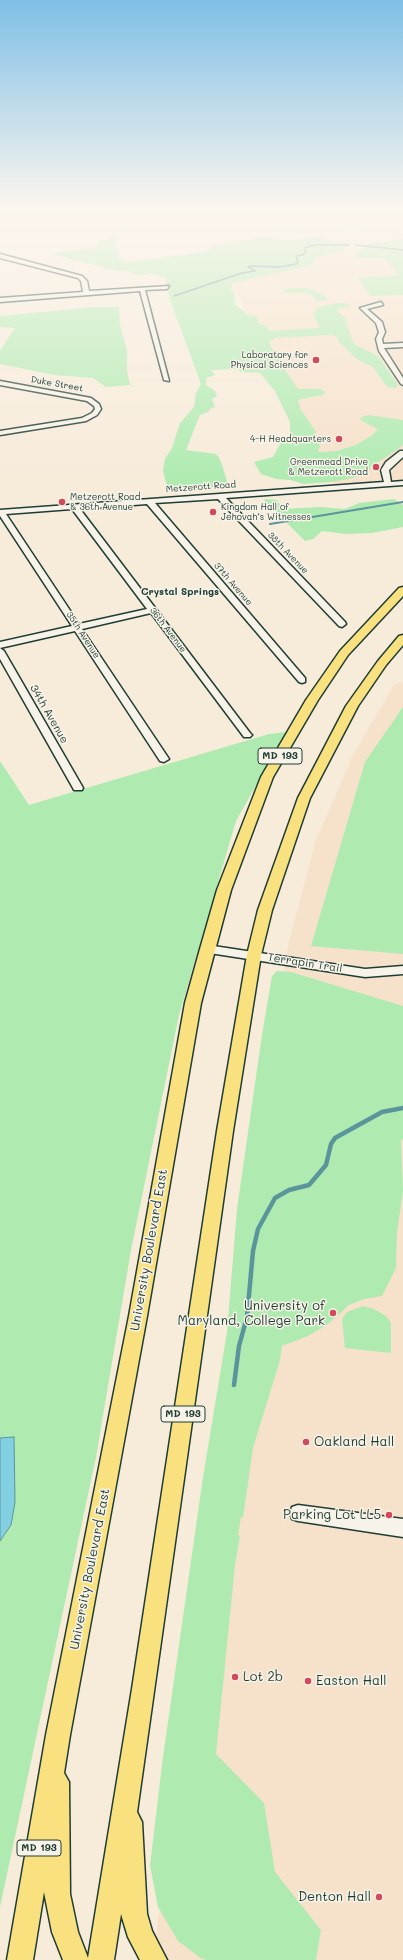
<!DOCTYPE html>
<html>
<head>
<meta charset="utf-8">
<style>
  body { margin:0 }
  canvas { display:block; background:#f7ebda }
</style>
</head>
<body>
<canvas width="403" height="1960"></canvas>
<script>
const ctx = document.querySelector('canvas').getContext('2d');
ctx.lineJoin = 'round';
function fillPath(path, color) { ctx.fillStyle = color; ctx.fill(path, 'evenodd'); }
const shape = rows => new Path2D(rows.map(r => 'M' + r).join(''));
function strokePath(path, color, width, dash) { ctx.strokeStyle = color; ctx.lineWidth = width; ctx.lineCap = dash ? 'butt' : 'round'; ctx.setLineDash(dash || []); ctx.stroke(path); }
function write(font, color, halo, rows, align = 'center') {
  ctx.font = font + ' Mali,sans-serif'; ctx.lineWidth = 3; ctx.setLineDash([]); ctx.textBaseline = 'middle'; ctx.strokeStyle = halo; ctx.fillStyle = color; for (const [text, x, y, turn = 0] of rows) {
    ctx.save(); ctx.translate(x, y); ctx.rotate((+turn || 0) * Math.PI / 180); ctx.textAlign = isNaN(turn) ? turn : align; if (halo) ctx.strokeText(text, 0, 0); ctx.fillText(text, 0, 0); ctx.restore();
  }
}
fillPath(shape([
  [403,223,403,480,334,485,216,253],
  [403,682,403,1960,153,1960,271,1046,289,942,316,840,353,755,394,685]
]), '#f6e1ca');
fillPath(shape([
  [114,237,118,238,118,241,114,243,114,247,120,251,117,256,124,263,202,252,212,249,211,246,214,245,262,237,288,240,319,237,332,241,349,243,342,252,315,257,313,264,309,266,232,283,231,289,234,292,235,305,244,311,245,314,259,317,257,323,266,326,269,331,320,328,313,314,317,308,336,303,346,303,352,306,339,309,337,311,347,320,346,323,354,344,378,356,398,385,396,388,387,387,373,367,357,359,337,340,337,337,332,335,275,338,269,342,276,356,298,389,319,389,326,392,323,395,300,399,298,401,301,410,316,432,313,438,320,445,320,447,318,450,319,452,337,451,356,445,371,436,378,429,362,421,360,418,368,415,403,420,403,444,401,447,380,461,364,474,353,478,331,482,303,484,291,480,276,479,261,474,254,462,273,457,280,444,290,435,290,422,275,391,260,373,241,372,237,369,211,370,215,375,206,378,206,385,215,391,217,396,212,399,215,407,211,408,208,412,200,415,186,450,216,454,220,459,227,481,223,486,174,492,168,490,163,471,165,459,172,448,180,423,194,407,196,393,201,384,170,300,165,278,150,273,141,276,135,274,131,271,118,271,55,255,53,253,95,248,101,241],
  [403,239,403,295,370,296,358,278,399,275,384,258,353,258,369,244],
  [305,288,319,292,329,300,318,301,310,294,303,292,282,293,285,291,283,289],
  [94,307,119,307,120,326,127,350,127,371,130,385,106,387,93,378,55,375,0,364,0,351,15,328,0,327,0,316],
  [265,499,277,500,283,509,320,507,345,509,359,503,394,499,403,505,403,527,372,533,346,534,322,531,313,539,305,541,264,500],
  [403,707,403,954,311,946,365,762],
  [286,732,236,821,179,1015,131,1250,96,1457,0,1907,0,761,29,805,269,734],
  [277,971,291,972,403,1006,403,1138,401,1141,403,1191,397,1232,396,1268,382,1296,364,1299,349,1305,328,1324,308,1336,282,1346,280,1360,253,1448,243,1518,241,1517,238,1535,240,1536,235,1565,216,1754,264,1803,275,1872,321,1930,316,1960,207,1960,202,1959,178,1941,158,1907,150,1865,163,1757,203,1477,227,1332,237,1209,262,1035,272,976],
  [363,1306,374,1309,386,1316,391,1323,391,1353,345,1348,342,1319,347,1312]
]), '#afebb1');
const water = shape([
  [14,1437,15,1502,11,1525,0,1541,0,1438,14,1437]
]);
fillPath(water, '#83d0e2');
strokePath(water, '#5b959c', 1);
strokePath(shape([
  [355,245,403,250],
  [174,296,242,273,255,271,248,267,250,266,280,267,296,264,298,262,296,256,303,255,306,252,304,248,315,245,349,245]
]), '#5b959c', 1.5);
strokePath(shape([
  [270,524,403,502]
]), '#5b959c', 2);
strokePath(shape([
  [234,1385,239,1346,247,1317,253,1251,258,1229,275,1198,289,1190,309,1185,326,1165,331,1144,335,1138,382,1112,403,1108]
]), '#5b959c', 4.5);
const minor = shape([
  [0,254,82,276,87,281,89,291,169,286,167,289,145,290,169,381,164,380,140,291,0,302,0,298,83,292,81,281,78,278,0,258,0,254],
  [381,302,383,305,367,309,382,322,385,332,382,339,383,344,403,343,403,347,384,348,403,378,403,385,401,384,379,351,376,339,379,332,376,323,360,308,381,302],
  [0,381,91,398,99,404,101,409,97,415,86,421,0,435,0,431,82,418,92,413,95,409,94,406,87,401,0,385,0,381],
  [400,451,403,451,403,457,389,470,391,482,403,481,403,485,226,498,345,622,346,624,342,627,339,626,218,499,155,503,305,678,305,682,302,683,299,682,147,504,80,509,250,733,252,735,250,737,244,737,151,613,82,629,169,759,164,762,160,761,75,631,0,648,0,642,72,626,0,516,0,510,384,482,381,470,386,462,400,451],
  [72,509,147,609,79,624,6,514,72,509],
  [0,648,4,651,83,788,82,790,74,790,73,788,0,659,0,648],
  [207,945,365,969,403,966,403,974,365,977,203,952,201,949,203,946,207,945],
  [298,1505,403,1519,403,1537,298,1521,292,1519,290,1513,292,1507,298,1505]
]);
const major = shape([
  [403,587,403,596,348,655,318,700,273,777,231,890,201,1003,147,1316,70,1735,64,1773,69,1782,70,1894,78,1932,88,1958,132,1689,217,1131,247,955,258,910,298,798,346,706,378,661,399,636,403,635,403,645,386,665,358,706,310,798,272,910,261,955,233,1131,137,1812,142,1822,147,1914,152,1931,167,1960,140,1960,128,1937,121,1914,114,1960,63,1960,52,1932,44,1892,33,1960,7,1960,46,1735,129,1316,185,1003,200,949,217,890,261,777,306,700,340,651,399,588,403,587]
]);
strokePath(minor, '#1f3d34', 3);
strokePath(major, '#1f3d34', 3);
fillPath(minor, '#f7f3e8');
fillPath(major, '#fae180');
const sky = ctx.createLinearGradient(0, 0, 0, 480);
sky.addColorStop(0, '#7fbfe6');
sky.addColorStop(0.43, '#fbf6ee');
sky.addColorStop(1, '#fbf6ee00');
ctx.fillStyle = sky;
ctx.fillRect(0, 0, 403, 480);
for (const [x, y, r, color] of [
  [316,360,4,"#d1495b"],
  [339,439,4,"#d1495b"],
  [376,467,4,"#d1495b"],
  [62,502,4,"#d1495b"],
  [213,512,4,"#d1495b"],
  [333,1313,4,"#d1495b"],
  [306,1442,4,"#d1495b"],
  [389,1515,4,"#d1495b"],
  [235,1677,4,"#d1495b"],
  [308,1681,4,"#d1495b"],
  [379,1897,4,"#d1495b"]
]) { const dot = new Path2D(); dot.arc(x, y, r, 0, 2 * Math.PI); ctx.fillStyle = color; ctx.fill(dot); strokePath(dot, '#f7f3e8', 1.5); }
write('9px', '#1f3d34', '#f7f3e8', [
  ["Laboratory for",308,355],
  ["Physical Sciences",308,365],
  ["4-H Headquarters",331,439],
  ["Greenmead Drive",368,462],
  ["& Metzerott Road",368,472],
  ["Metzerott Road",70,497,"left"],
  ["& 36th Avenue",70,507,"left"],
  ["Kingdom Hall of",221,507,"left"],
  ["Jehovah’s Witnesses",221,517,"left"]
], 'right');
write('9px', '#1f3d34', '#f7f3e8', [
  ["Duke Street",57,384,10],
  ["Metzerott Road",201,487,-4],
  ["38th Avenue",288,553,46],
  ["37th Avenue",233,584,49],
  ["36th Avenue",168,630,53],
  ["35th Avenue",83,635,57]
]);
write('bold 10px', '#1f3d34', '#f7f3e8', [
  ["Crystal Springs",180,592]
]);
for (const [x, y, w] of [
  [280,756,44],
  [183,1414,44],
  [39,1848,44]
]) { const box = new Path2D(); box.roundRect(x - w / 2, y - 8, w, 16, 3); ctx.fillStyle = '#f7f3e8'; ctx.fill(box); strokePath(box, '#1f3d34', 1); }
write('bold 10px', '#1f3d34', null, [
  ["MD 193",280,756],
  ["MD 193",183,1414],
  ["MD 193",39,1848]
]);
write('11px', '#1f3d34', '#f7f3e8', [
  ["34th Avenue",49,714,60],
  ["Terrapin Trail",305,963,9]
]);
write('13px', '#1f3d34', '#f7f3e8', [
  ["University Boulevard East",149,1250,-80],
  ["University Boulevard East",90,1569,-79]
]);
write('13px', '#1f3d34', '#f7f3e8', [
  ["University of",325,1306],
  ["Maryland, College Park",325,1321],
  ["Oakland Hall",314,1442,"left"],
  ["Parking Lot LL5",381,1515],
  ["Lot 2b",243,1677,"left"],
  ["Easton Hall",316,1681,"left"],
  ["Denton Hall",371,1897]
], 'right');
</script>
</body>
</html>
